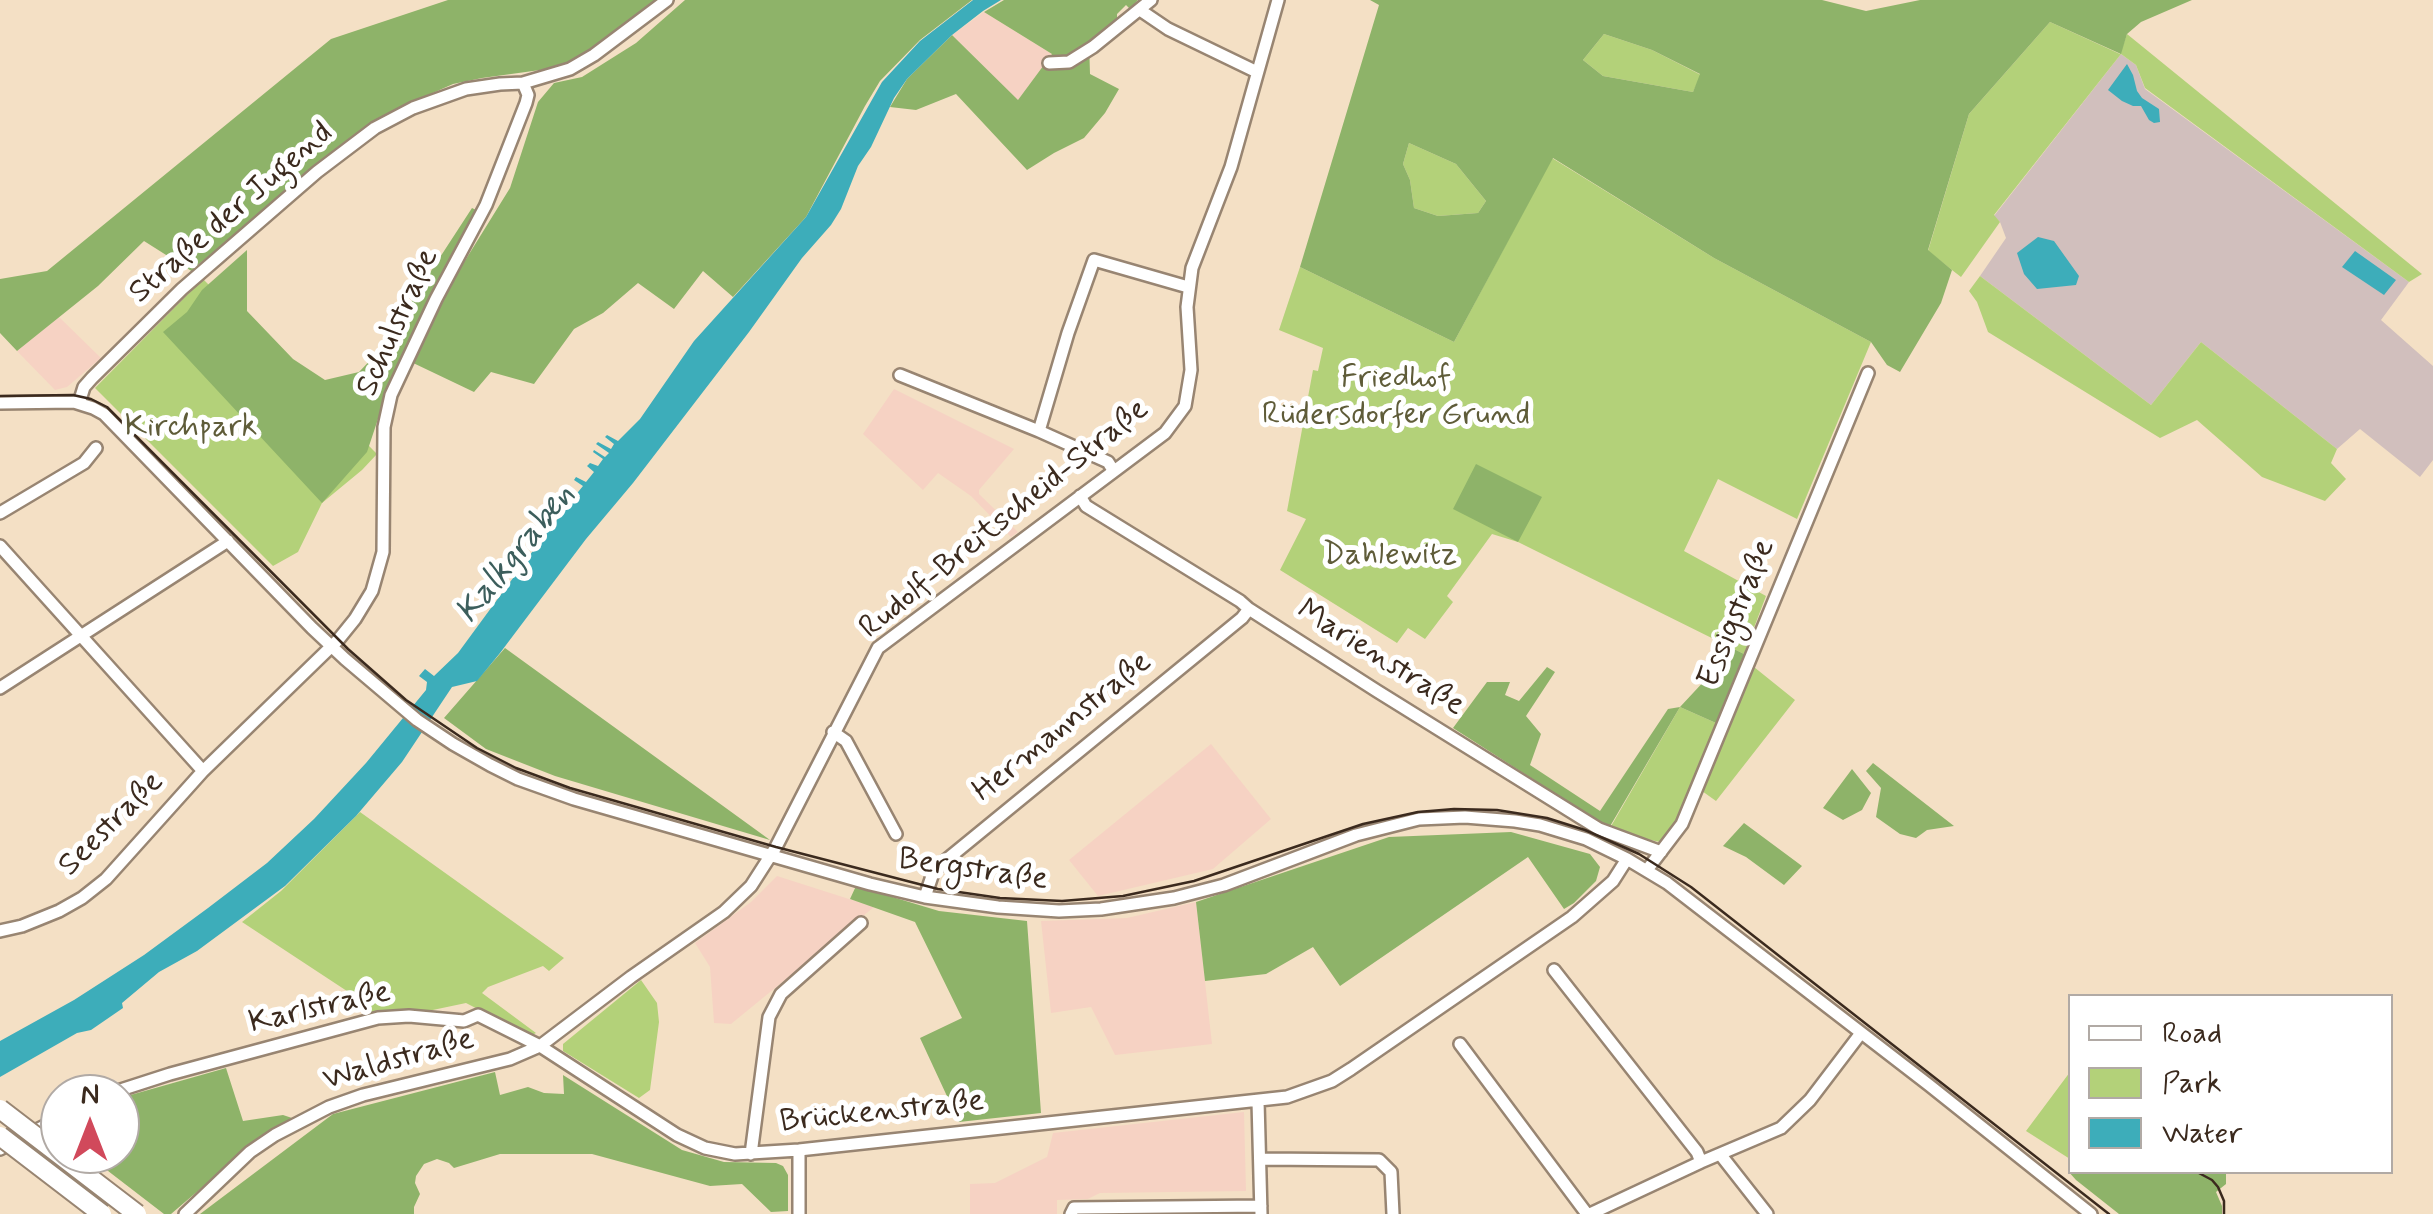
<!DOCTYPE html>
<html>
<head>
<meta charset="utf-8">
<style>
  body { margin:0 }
  #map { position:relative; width:2433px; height:1214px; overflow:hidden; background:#f4e0c5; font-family:Mynerve,sans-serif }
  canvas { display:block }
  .legend { position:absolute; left:2068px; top:994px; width:325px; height:180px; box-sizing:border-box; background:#fff; border:2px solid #b1aaa5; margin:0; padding:12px 18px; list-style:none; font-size:30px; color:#3b2a1e }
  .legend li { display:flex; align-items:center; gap:20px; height:50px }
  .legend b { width:50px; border:2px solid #b1aaa5 }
  .north { position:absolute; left:40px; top:1074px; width:100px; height:100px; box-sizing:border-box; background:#fff; border:2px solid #b1aaa5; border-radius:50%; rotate:0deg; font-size:28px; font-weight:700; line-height:40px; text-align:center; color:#3b2a1e }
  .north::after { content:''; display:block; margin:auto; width:35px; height:45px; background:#d1495b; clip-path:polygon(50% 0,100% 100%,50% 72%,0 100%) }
</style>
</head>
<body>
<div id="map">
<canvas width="2433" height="1214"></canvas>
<ul class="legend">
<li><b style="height:12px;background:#fff"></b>Road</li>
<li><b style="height:28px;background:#b3d179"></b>Park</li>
<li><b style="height:28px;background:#3dadba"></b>Water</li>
</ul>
<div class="north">N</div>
</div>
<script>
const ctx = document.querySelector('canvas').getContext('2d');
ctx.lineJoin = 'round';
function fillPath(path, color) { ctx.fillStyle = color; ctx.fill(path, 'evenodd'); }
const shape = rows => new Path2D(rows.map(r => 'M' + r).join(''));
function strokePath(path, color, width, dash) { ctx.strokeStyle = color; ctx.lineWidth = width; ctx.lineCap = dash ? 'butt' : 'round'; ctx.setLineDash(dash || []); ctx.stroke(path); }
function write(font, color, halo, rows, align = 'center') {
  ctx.font = font + ' Mynerve,sans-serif'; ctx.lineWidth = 10; ctx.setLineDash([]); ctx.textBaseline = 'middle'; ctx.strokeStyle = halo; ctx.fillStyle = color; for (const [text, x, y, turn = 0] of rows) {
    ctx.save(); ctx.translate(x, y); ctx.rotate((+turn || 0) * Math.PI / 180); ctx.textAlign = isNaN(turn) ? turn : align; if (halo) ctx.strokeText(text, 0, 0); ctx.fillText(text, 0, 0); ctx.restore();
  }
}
fillPath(shape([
  [984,12,1052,54,1018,101,952,35],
  [59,317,101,358,67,387,55,390,17,351],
  [894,389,1014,449,979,490,979,494,1018,532,1011,537,971,496,938,473,923,490,863,434],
  [1211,744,1271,819,1213,869,1098,896,1069,860],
  [777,876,874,907,731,1024,714,1023,710,967,695,943,751,902],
  [1196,902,1212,1044,1115,1055,1091,1007,1051,1013,1041,921,1127,918],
  [1244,1112,1246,1191,1100,1193,1088,1199,1057,1200,1057,1214,970,1214,970,1184,995,1183,1047,1157,1053,1133]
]), '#f6d2c3');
fillPath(shape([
  [2121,54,2136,65,2145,89,2409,282,2381,320,2433,366,2433,460,2420,477,2360,429,2337,449,2201,342,2151,405,1980,276,2006,238,2000,222,1994,216]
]), '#d1bfbd');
fillPath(shape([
  [2050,22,2120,54,2127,34,2422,274,2409,282,2145,88,2136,65,2121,54,1994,215,2000,222,1961,277,1952,270,1928,251,1969,114],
  [1604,34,1652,50,1701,75,1693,92,1603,76,1583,60],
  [1409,143,1456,164,1486,201,1478,213,1438,216,1414,208,1410,180,1403,164],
  [1552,158,1714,258,1871,342,1797,519,1718,479,1684,551,1766,596,1744,654,1518,542,1492,534,1447,596,1453,602,1425,639,1408,628,1397,643,1280,570,1306,519,1287,511,1313,370,1318,371,1323,348,1279,330,1300,267,1454,342],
  [1980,276,2151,405,2201,342,2337,449,2331,463,2346,479,2325,501,2262,477,2197,420,2160,438,1988,332,1977,302,1969,291],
  [203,279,377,454,362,470,322,503,298,552,273,566,95,388],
  [1754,667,1795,700,1716,801,1702,791],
  [1680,707,1716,723,1676,820,1660,842,1614,832,1610,828],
  [360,812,564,958,549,971,543,966,488,987,482,993,536,1033,530,1036,466,1003,428,1011,365,1016,356,997,242,922,281,891],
  [641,980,657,1003,659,1022,650,1090,639,1098,563,1051,563,1044],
  [2070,1072,2070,1159,2026,1131]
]), '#b3d179');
fillPath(shape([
  [448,0,659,0,608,39,562,67,482,78,453,84,399,108,357,134,199,264,193,272,144,241,98,286,17,351,0,333,0,279,47,271,331,39],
  [685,0,972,0,920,40,880,81,865,106,806,217,733,297,703,271,674,309,638,283,603,313,574,329,534,384,491,372,474,392,409,361,440,301,510,188,538,102,554,83,582,77,636,43],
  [1004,0,1138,0,1130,9,1126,5,1117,14,1117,23,1089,42,1090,74,1119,89,1105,113,1084,138,1054,153,1027,170,956,94,916,110,890,107,907,79,952,35,1018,100,1052,54,984,12],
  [1370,0,1822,0,1866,11,1920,0,2192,0,2141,22,2127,34,2121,54,2050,22,1969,114,1928,250,1952,270,1941,303,1900,372,1887,365,1871,342,1714,258,1553,158,1454,342,1300,267,1379,5],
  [1604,34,1652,50,1700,74,1693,92,1603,76,1583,60],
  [1409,143,1456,164,1486,201,1478,213,1438,216,1414,208,1410,180,1403,164],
  [472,208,476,210,431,297,386,395,367,452,322,503,163,332,187,312,202,290,247,250,247,311,293,359,325,380,359,372,379,351],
  [1476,464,1542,497,1518,542,1453,509],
  [505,648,770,840,555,776,486,749,444,718],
  [1734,649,1744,654,1716,723,1680,707,1609,828,1453,728,1487,682,1510,682,1505,695,1519,701,1547,667,1555,672,1526,716,1541,734,1530,765,1600,811,1668,709,1680,707],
  [1873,763,1954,826,1927,830,1916,838,1900,834,1876,817,1881,788,1866,771],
  [1852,769,1871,793,1862,810,1843,820,1823,808],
  [1744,823,1802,866,1784,885,1746,857,1723,846],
  [1511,832,1590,854,1600,867,1596,881,1574,903,1564,909,1528,857,1340,986,1313,947,1266,974,1205,981,1196,902,1389,837],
  [856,886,939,911,1027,921,1041,1113,959,1122,920,1038,962,1018,915,922,850,899],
  [226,1068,243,1121,283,1115,295,1119,253,1144,171,1214,164,1214,86,1154,120,1154,120,1098],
  [495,1072,500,1095,528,1087,544,1093,564,1094,563,1075,682,1150,724,1162,776,1163,783,1166,788,1175,788,1211,771,1212,742,1184,710,1186,592,1154,500,1154,454,1168,449,1163,437,1159,424,1164,416,1176,415,1183,420,1194,414,1207,414,1214,200,1214,333,1114],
  [2070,1159,2070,1172,2226,1172,2226,1184,2216,1192,2222,1206,2222,1214,2119,1214,2076,1180,2068,1171]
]), '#8eb369');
fillPath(shape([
  [973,0,1001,0,983,11,952,35,907,79,894,98,871,147,858,166,841,209,831,225,802,258,749,332,633,483,586,539,500,653,477,681,452,687,402,762,356,816,285,886,197,951,159,972,122,1003,123,1008,91,1030,77,1033,0,1077,0,1041,74,1000,144,955,208,908,267,863,314,819,366,763,426,690,427,682,419,676,425,669,434,676,458,653,538,544,534,540,539,531,545,535,563,512,555,506,559,498,569,503,583,486,574,480,576,477,586,482,594,472,587,466,590,463,598,466,603,459,593,452,594,450,605,457,609,453,596,444,598,442,611,449,614,444,605,437,607,435,618,441,640,419,694,341,806,217,882,82,920,41],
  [2127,64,2133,75,2137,91,2142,98,2159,109,2160,122,2154,123,2149,120,2141,106,2133,106,2122,101,2108,90],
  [2038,237,2054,241,2079,276,2076,285,2037,289,2024,274,2017,253],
  [2355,251,2396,280,2384,295,2342,267]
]), '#3dadba');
const minor = shape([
  [1140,10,1168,29,1257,72],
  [1049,63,1069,62,1093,47,1151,0],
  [900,375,1039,431,1108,462,1113,470],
  [0,403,74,402,93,408,104,414,312,628,345,659,417,720,453,744,490,765,518,779,574,799,870,884,925,897,998,907,1059,911,1101,909,1174,898,1224,885,1356,835,1419,819,1465,817,1515,821,1540,825,1586,839,1627,859,1667,883,1929,1085,2091,1214],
  [79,403,84,387,92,378,182,289,317,172,375,128,413,108,466,89,500,84,523,83,570,69,594,55,667,0],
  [1039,431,1068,333,1094,260,1188,287],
  [1080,496,1086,506,1240,601,1249,609,1377,691,1599,829,1661,852],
  [0,513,84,463,96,448],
  [0,546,203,771],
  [0,688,228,541],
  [833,732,846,741,896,834],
  [1647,870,1682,824,1868,373],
  [925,897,934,870,1242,618,1249,609],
  [0,931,22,926,59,911,82,898,106,879,203,771,338,640,355,619,372,591,383,552,384,427,391,395,436,299,486,205,526,103,528,95,523,83],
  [1554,970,1697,1152,1701,1162],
  [1460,1044,1587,1214],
  [108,1094,170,1074,378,1018,409,1016,464,1021,478,1015,540,1046,677,1135,705,1148,735,1154,799,1150,1287,1097,1332,1081,1351,1069,1572,917,1613,881,1627,859],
  [1258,1101,1261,1214],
  [0,1149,60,1118],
  [799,1150,799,1214],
  [751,1154,769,1017,781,994,861,923],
  [1720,1154,1767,1214],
  [1261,1159,1379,1160,1391,1172,1393,1214],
  [185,1214,250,1152,275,1135,329,1107,363,1095,510,1059,540,1046,631,977,724,912,751,886,776,847,878,648,1165,433,1185,406,1191,370,1187,307,1192,268,1231,167,1278,0],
  [1071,1214,1074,1208,1261,1206],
  [1590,1214,1701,1162,1781,1128,1810,1100,1861,1033]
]);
strokePath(minor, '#988572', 16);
strokePath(minor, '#fff', 11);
strokePath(shape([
  [0,396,73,395,91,399,107,407,348,649,406,700,477,748,516,768,570,788,776,847,938,889,1000,898,1062,901,1123,896,1194,881,1363,824,1418,812,1454,809,1497,810,1547,818,1585,830,1639,854,1691,887,2109,1214],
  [2197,1172,2212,1180,2218,1187,2224,1201,2224,1214]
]), '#3b2a1e', 2.5);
const highwayBridge = shape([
  [0,1109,137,1214],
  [0,1136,102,1214]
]);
strokePath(highwayBridge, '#988572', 22, []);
strokePath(highwayBridge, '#fff', 18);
write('32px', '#3b2a1e', '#fff', [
  ["Straße der Jugend",232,214,-41],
  ["Schulstraße",399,323,-66],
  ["Rudolf-Breitscheid-Straße",1005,520,-39],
  ["Essigstraße",1738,614,-68],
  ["Marienstraße",1380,659,32],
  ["Hermannstraße",1063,728,-39],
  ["Seestraße",112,825,-45],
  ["Bergstraße",973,871,8],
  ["Karlstraße",320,1009,-13],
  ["Waldstraße",399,1061,-16],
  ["Brückenstraße",882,1113,-6]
]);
write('32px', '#5f5c39', '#fff', [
  ["Friedhof",1396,379],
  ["Rüdersdorfer Grund",1396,416],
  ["Kirchpark",191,428],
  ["Dahlewitz",1390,556]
]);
write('italic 35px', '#3c5e5c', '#fff', [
  ["Kalkgraben",517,555,-51]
]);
</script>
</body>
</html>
